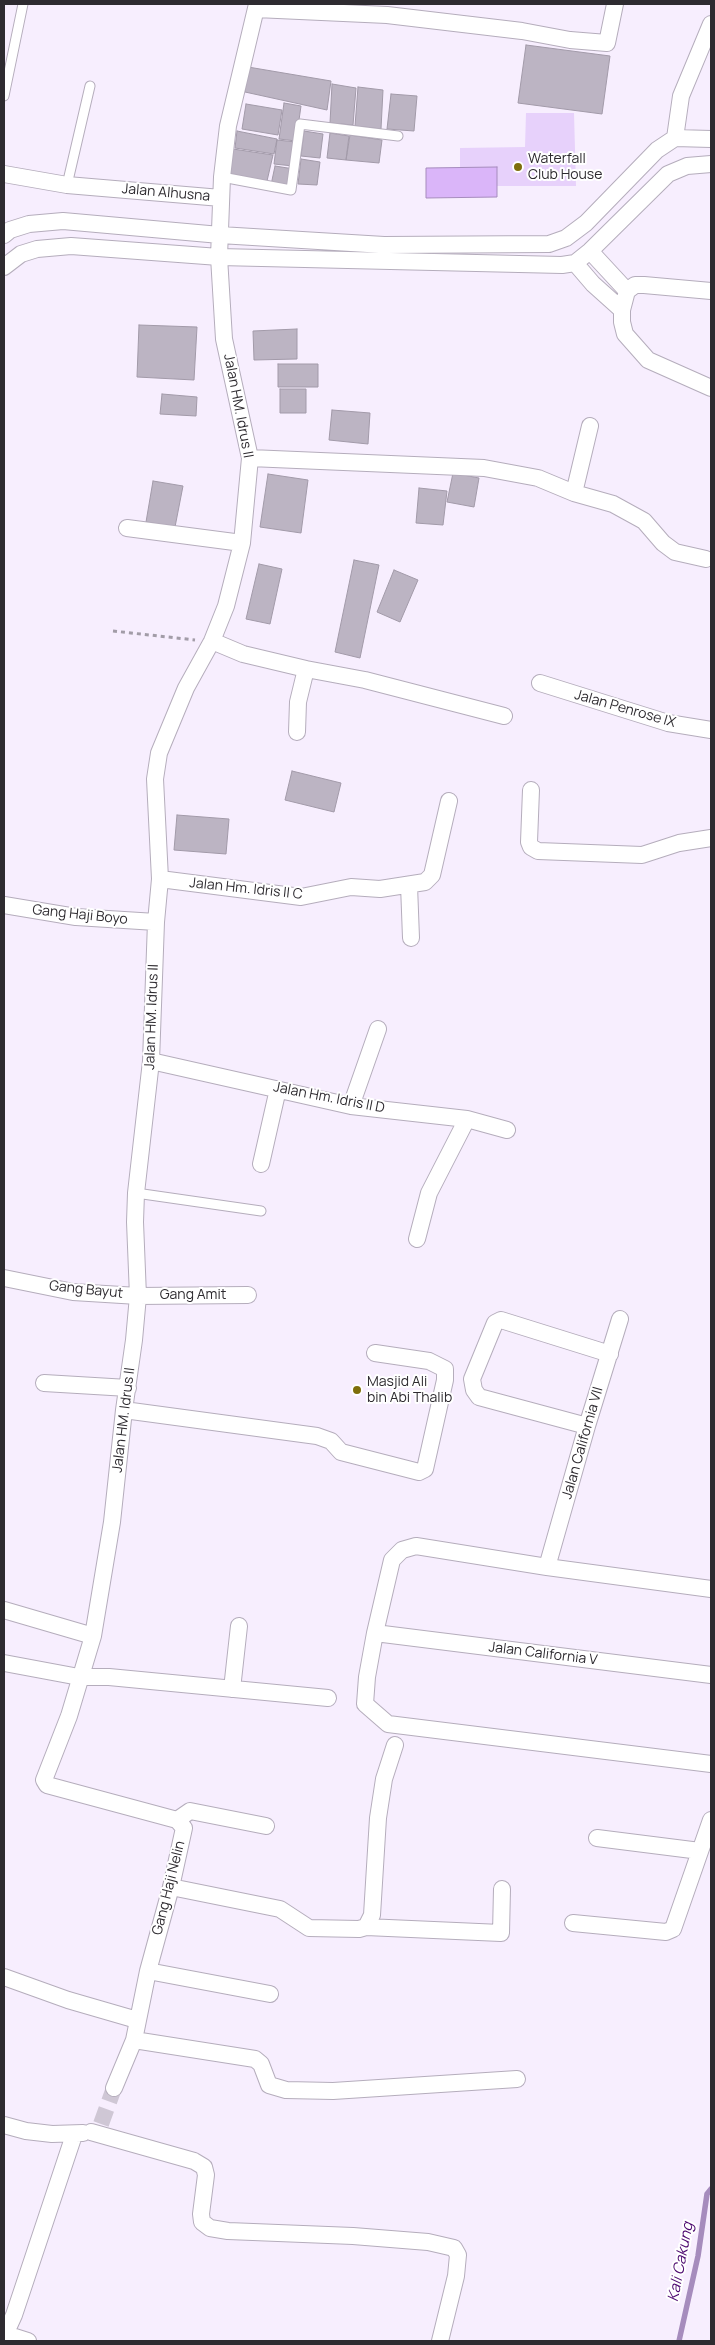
<!DOCTYPE html>
<html>
<head>
<meta charset="utf-8">
<style>
  body { margin:0 }
  #map { position:relative; width:715px; height:2345px; overflow:hidden; background:#f7eefe; font-family:Manrope,sans-serif }
  canvas { display:block }
  .frame { position:absolute; inset:0; border:5px solid #2e2b30; pointer-events:none }
</style>
</head>
<body>
<div id="map">
<canvas width="715" height="2345"></canvas>
<div class="frame"></div>
</div>
<script>
const ctx = document.querySelector('canvas').getContext('2d');
ctx.lineJoin = 'round';
function fillPath(path, color) { ctx.fillStyle = color; ctx.fill(path, 'evenodd'); }
const shape = rows => new Path2D(rows.map(r => 'M' + r).join(''));
function strokePath(path, color, width, dash) { ctx.strokeStyle = color; ctx.lineWidth = width; ctx.lineCap = dash ? 'butt' : 'round'; ctx.setLineDash(dash || []); ctx.stroke(path); }
function write(font, color, halo, rows, align = 'center') {
  ctx.font = font + ' Manrope,sans-serif'; ctx.lineWidth = 4; ctx.setLineDash([]); ctx.textBaseline = 'middle'; ctx.strokeStyle = halo; ctx.fillStyle = color; for (const [text, x, y, turn = 0] of rows) {
    ctx.save(); ctx.translate(x, y); ctx.rotate((+turn || 0) * Math.PI / 180); ctx.textAlign = isNaN(turn) ? turn : align; if (halo) ctx.strokeText(text, 0, 0); ctx.fillText(text, 0, 0); ctx.restore();
  }
}
fillPath(shape([
  [526,113,574,113,576,186,460,186,460,148,525,147]
]), '#e7d1fb');
const water = shape([
  [497,167,497,197,426,198,426,168,497,167]
]);
fillPath(water, '#dab5f9');
strokePath(water, '#a68cbd', 1);
strokePath(shape([
  [679,2341,698,2256,707,2194,711,2189]
]), '#a68cbd', 5.5);
const building = shape([
  [526,45,610,56,602,114,518,103,526,45],
  [248,67,331,81,327,110,245,92,248,67],
  [332,84,356,88,353,125,330,123,332,84],
  [358,87,383,90,381,129,355,126,358,87],
  [391,94,417,96,414,131,387,129,391,94],
  [284,103,301,106,296,141,279,139,284,103],
  [246,104,282,110,278,135,242,129,246,104],
  [237,131,277,139,274,154,235,148,237,131],
  [304,131,323,134,320,158,301,156,304,131],
  [330,133,349,136,346,160,327,158,330,133],
  [350,135,382,140,379,163,346,160,350,135],
  [277,140,296,142,293,166,274,164,277,140],
  [233,149,273,155,267,181,229,174,233,149],
  [301,159,320,162,317,185,298,184,301,159],
  [275,166,294,169,290,188,271,185,275,166],
  [139,325,197,327,194,380,137,377,139,325],
  [297,329,297,359,254,360,253,331,297,329],
  [278,364,318,364,318,387,278,387,278,364],
  [280,389,306,389,306,413,280,413,280,389],
  [162,394,197,397,196,416,160,414,162,394],
  [332,410,370,413,368,444,329,440,332,410],
  [453,473,479,478,474,507,447,502,453,473],
  [268,474,308,480,301,533,260,527,268,474],
  [153,481,183,486,175,527,146,522,153,481],
  [419,488,447,491,443,525,416,523,419,488],
  [354,560,379,565,360,658,335,652,354,560],
  [259,564,282,569,270,624,246,619,259,564],
  [394,570,418,580,400,622,377,612,394,570],
  [292,771,341,783,334,812,285,800,292,771],
  [177,815,229,819,226,854,174,850,177,815]
]);
fillPath(building, '#bcb4c3');
strokePath(building, '#a29aa9', 1);
strokePath(shape([
  [101,2124,114,2088]
]), '#cfc7d5', 16, [16, 8]);
const lane = shape([
  [4,96,23,4],
  [222,177,291,190,300,124,398,136],
  [67,185,90,86],
  [136,1193,261,1211]
]);
const street = shape([
  [256,9,387,15,522,31,570,40,607,43,615,4],
  [675,138,681,96,711,24],
  [4,174,67,185,221,198],
  [4,235,10,230,29,224,63,221,220,235,384,245,549,244,566,238,586,223,657,150,675,138,711,139],
  [590,251,627,291],
  [575,263,593,284,622,310],
  [4,267,21,254,37,249,71,246,219,257,562,265,575,263,590,251,668,174,687,166,711,164],
  [627,291,622,310,622,322,625,334,648,360,711,388],
  [627,291,635,285,644,285,711,291],
  [250,458,484,468,538,478,574,493,613,504,644,521,663,543,675,552,706,559],
  [574,493,590,426],
  [127,528,242,543],
  [212,641,243,654,306,669,365,680,504,716],
  [540,683,668,723,711,730],
  [297,732,298,702,306,669],
  [531,790,529,842,531,847,538,851,642,855,679,843,711,838],
  [160,879,301,897,351,887,380,889,425,882,432,875,449,801],
  [409,885,411,938],
  [4,905,76,917,156,922],
  [151,1061,351,1106,467,1119,507,1130],
  [351,1106,378,1029],
  [261,1164,278,1089],
  [417,1239,429,1193,467,1119],
  [4,1278,73,1292,138,1296,248,1295],
  [44,1383,128,1388],
  [124,1410,317,1436,331,1441,341,1452,419,1472,425,1469,445,1380,445,1369,429,1361,375,1353],
  [587,1426,479,1397,474,1390,472,1379,495,1323,501,1320,610,1354],
  [547,1567,587,1426,620,1319],
  [711,1589,547,1567,416,1546,402,1550,392,1560,375,1633,367,1677,365,1704,388,1724,711,1764],
  [4,1610,93,1636],
  [375,1633,711,1675],
  [4,1663,79,1677,109,1677,328,1698],
  [232,1689,239,1626],
  [177,1820,190,1811,266,1826],
  [597,1838,700,1851],
  [171,1887,280,1909,309,1928,359,1929,366,1927,372,1915,378,1818,384,1779,395,1745],
  [573,1923,666,1932,673,1929,711,1820],
  [366,1927,501,1933,502,1889],
  [148,1971,270,1994],
  [4,1977,68,2000,137,2020],
  [134,2040,255,2059,261,2064,269,2085,286,2090,333,2091,517,2079],
  [114,2088,134,2040,148,1971,171,1887,184,1828,177,1820,47,1785,44,1780,69,1716,93,1636,112,1522,124,1410,134,1340,138,1296,135,1222,136,1193,151,1061,156,922,160,879,155,779,159,753,186,688,212,641,226,606,242,543,250,458,224,339,219,257,222,177,228,126,257,4],
  [4,2125,26,2131,52,2134,83,2133],
  [91,2132,194,2161,204,2167,206,2175,201,2214,202,2222,210,2228,228,2231,353,2236,428,2242,454,2248,458,2255,456,2276,440,2341],
  [6,2334,28,2341],
  [4,2337,14,2315,74,2135]
]);
strokePath(lane, '#b5adbc', 11);
strokePath(street, '#b5adbc', 18);
strokePath(shape([
  [113,631,195,640]
]), '#a29ca7', 3, [4, 4]);
strokePath(lane, '#fff', 9);
strokePath(street, '#fff', 16);
for (const [x, y, r, color] of [
  [518,167,5,"#7e6e0b"],
  [357,1390,5,"#7e6e0b"]
]) { const dot = new Path2D(); dot.arc(x, y, r, 0, 2 * Math.PI); ctx.fillStyle = color; ctx.fill(dot); strokePath(dot, '#fff', 2); }
write('14px', '#2e2b30', '#fff', [
  ["Waterfall",528,159],
  ["Club House",528,175],
  ["Masjid Ali",367,1382],
  ["bin Abi Thalib",367,1398]
], 'left');
write('14px', '#2e2b30', '#fff', [
  ["Jalan Alhusna",166,193,5],
  ["Jalan HM. Idrus II",238,406,79],
  ["Jalan Penrose IX",625,709,16],
  ["Jalan Hm. Idris II C",246,889,6],
  ["Gang Haji Boyo",80,915,6],
  ["Jalan HM. Idrus II",152,1017,-88],
  ["Jalan Hm. Idris II D",329,1098,11],
  ["Gang Bayut",86,1290,6],
  ["Gang Amit",193,1295],
  ["Jalan HM. Idrus II",124,1420,-83],
  ["Jalan California VII",583,1443,-74],
  ["Jalan California V",543,1654,7],
  ["Gang Haji Nelin",169,1888,-76]
]);
write('italic 15px', '#4c086f', '#fff', [
  ["Kali Cakung",681,2262,-79]
]);
</script>
</body>
</html>
